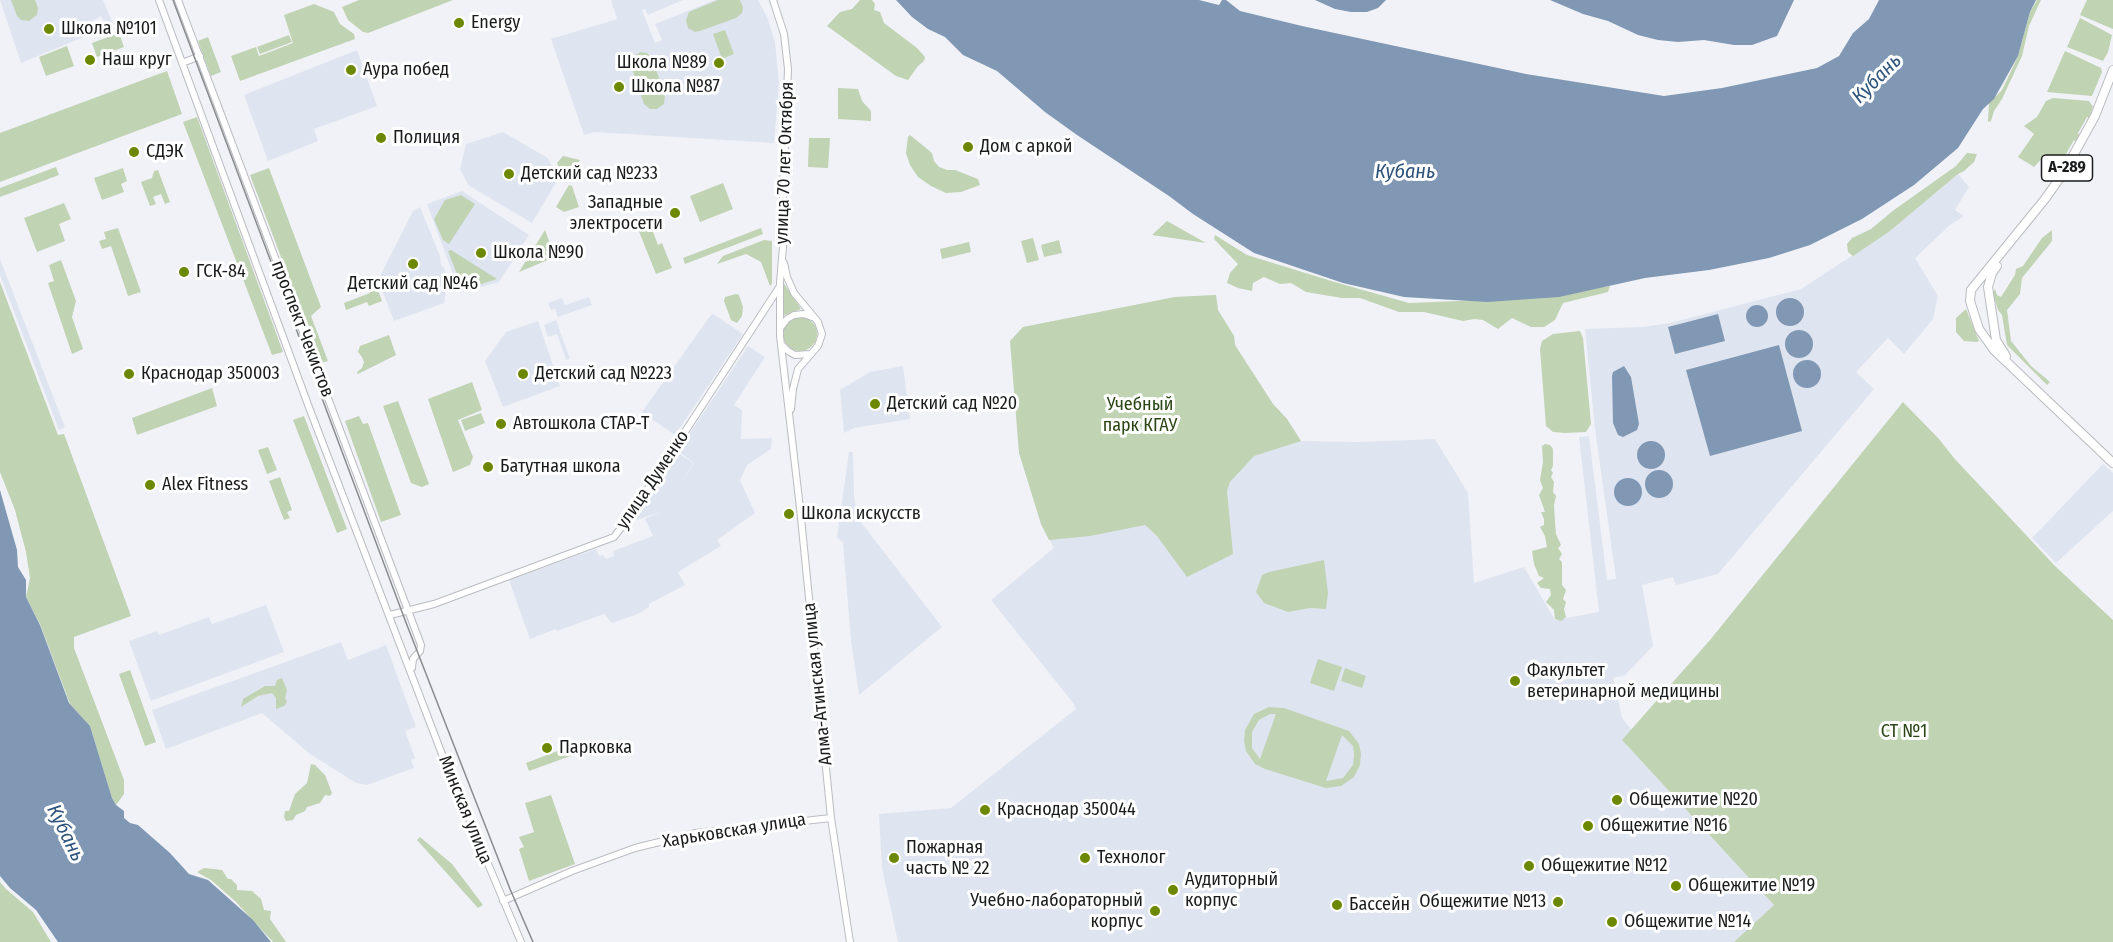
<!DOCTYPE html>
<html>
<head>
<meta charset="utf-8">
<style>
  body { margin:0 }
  canvas { display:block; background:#f0f2f7 }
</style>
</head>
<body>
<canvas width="2113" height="942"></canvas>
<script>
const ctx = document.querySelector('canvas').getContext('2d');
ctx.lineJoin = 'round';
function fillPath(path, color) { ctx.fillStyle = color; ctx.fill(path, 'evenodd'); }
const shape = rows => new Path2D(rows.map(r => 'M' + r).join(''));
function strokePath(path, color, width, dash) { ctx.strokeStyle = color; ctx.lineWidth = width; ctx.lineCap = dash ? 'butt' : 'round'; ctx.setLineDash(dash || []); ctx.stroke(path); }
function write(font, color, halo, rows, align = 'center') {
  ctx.font = font + ' "Fira Sans Condensed",sans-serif'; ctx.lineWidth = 6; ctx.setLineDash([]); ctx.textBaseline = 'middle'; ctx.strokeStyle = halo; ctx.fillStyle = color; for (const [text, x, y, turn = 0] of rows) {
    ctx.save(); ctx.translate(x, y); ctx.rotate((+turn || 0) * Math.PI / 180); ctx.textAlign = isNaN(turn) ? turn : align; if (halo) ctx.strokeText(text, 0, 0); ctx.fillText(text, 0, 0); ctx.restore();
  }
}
fillPath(shape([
  [0,0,103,0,112,22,105,24,101,16,87,24,91,34,21,63],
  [611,0,683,0,648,15,645,9,642,10,655,43,662,40,655,24,715,0,758,0,767,17,775,42,779,82,774,143,594,132,584,135,551,39,617,19],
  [357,50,377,106,314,129,318,141,268,161,244,95],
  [503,132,548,158,558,179,532,223,468,185,460,169,466,144],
  [1958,174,1969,187,1955,210,1964,216,1950,225,1915,258,1938,296,1933,319,1904,354,1888,338,1856,372,1874,389,1718,574,1676,585,1673,577,1642,585,1653,646,1625,675,1613,678,1622,718,1632,730,1622,740,1774,905,1734,942,898,942,882,868,879,814,951,808,1076,709,1073,703,991,600,1054,548,1041,524,1023,327,1175,297,1216,295,1218,310,1234,336,1235,345,1273,404,1287,419,1301,441,1358,442,1435,439,1468,493,1474,583,1524,567,1555,620,1599,612,1579,437,1589,436,1607,580,1616,579,1595,429,1585,329,1642,327,1670,323,1801,289,1890,231],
  [462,191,529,235,499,282,460,293,427,204],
  [420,207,440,256,441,265,444,268,448,279,444,303,394,321,378,280,413,211],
  [0,259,65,427,59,430,0,275],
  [589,297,592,305,558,317,555,309,551,310,548,303,562,298,565,305],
  [713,314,743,334,675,435,642,412,710,316],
  [556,320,570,359,566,360,557,334,548,337,544,325],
  [538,321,560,386,503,407,485,361,506,332],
  [748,346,765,357,734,405,742,410,741,439,772,438,771,449,747,465,740,480,755,513,717,540,721,546,678,572,685,585,649,604,649,607,638,614,612,623,604,614,557,631,556,629,530,639,509,580,596,549,599,556,603,555,606,559,614,556,613,551,653,536,645,519,660,512,634,521,633,516,675,451,693,463,682,482,694,463,678,451],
  [903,366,910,419,854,428,844,433,840,390,870,372],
  [849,452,853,452,854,495,857,517,942,627,859,695,851,641,843,543,837,537],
  [2103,464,2113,473,2113,511,2056,563,2032,538],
  [266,605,284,652,151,701,129,641,157,631,159,635,209,617,212,624],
  [341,642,348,660,386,645,416,727,405,731,415,758,411,760,414,768,367,785,356,783,310,754,262,713,166,749,152,710]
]), '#dfe5f0');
fillPath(shape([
  [11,0,35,0,38,8,37,15,29,21,21,20,17,16],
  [359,0,453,0,368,33,363,32,348,20,342,7],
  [718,0,740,0,743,7,742,13,736,18,700,31,695,32,688,28,686,20,689,12],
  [860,0,872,0,875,4,874,10,880,12,884,23,917,48,925,57,924,61,918,66,908,80,896,76,827,26,840,12,852,9],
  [2037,0,2041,0,2029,26,2022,56,2002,99,1994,111,1991,121,1988,122,1989,103,2002,90,2012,69,2018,56,2030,12],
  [2087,0,2113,0,2113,29,2080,15],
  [314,4,334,12,340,24,354,34,355,39,240,81,231,56,256,47,259,56,293,43,284,15],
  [2080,18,2112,35,2108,52,2103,61,2067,47],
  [725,30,734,54,722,59,713,34],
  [119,33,124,47,97,57,92,43],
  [289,35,292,42,260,54,257,47],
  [208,37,221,72,211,76,198,41],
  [67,46,74,66,46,76,39,57],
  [2065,51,2101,68,2102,72,2092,96,2047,92],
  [641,52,647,53,652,58,665,95,664,104,657,109,650,109,644,104,631,66,632,57],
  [167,71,182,114,0,182,0,133],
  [838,88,858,89,862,101,871,111,871,121,838,119],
  [2053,98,2089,101,2093,107,2089,118,2087,117,2078,133,2079,136,2076,142,2074,140,2063,159,2063,167,2043,157,2034,167,2018,157,2034,134,2024,126,2037,117,2046,101],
  [197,117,283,352,272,355,183,122],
  [910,135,932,153,934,161,939,167,947,170,955,170,978,179,980,185,961,192,946,193,931,186,918,177,910,165,906,153,908,137],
  [809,138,830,138,828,168,808,167],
  [1967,153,1977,154,1974,162,1964,171,1958,174,1890,231,1853,256,1848,252,1847,244,1852,238,1871,229,1894,210,1956,166],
  [563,156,580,160,566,183,557,163],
  [56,167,59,175,0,197,0,188],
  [123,168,127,181,121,184,124,192,102,200,94,178],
  [269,168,321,307,311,316,328,361,321,363,250,175],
  [158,170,170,202,165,204,161,194,153,197,156,204,150,206,141,182,152,178,154,171],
  [723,183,733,209,700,222,690,196],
  [569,185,572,186,579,207,564,212,556,207],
  [461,195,475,204,449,244,443,240,434,219,445,200],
  [64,203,71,219,59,224,65,241,37,252,24,218],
  [1167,221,1206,243,1152,235],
  [650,224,658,245,662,243,672,268,656,274,638,229],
  [118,228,141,292,128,296,111,246,102,249,99,241,106,239,104,232],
  [761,228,763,234,685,264,683,258],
  [545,230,555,257,519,272],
  [2052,230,2052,241,2022,278,2020,294,2007,310,2011,341,2031,366,2050,382,2047,385,2007,345,2002,315,1998,310,1993,293,1995,289,1997,295,2001,297,2015,275,2016,269,2023,266,2042,238],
  [1215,235,1247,255,1338,283,1409,303,1508,299,1610,286,1608,292,1563,303,1555,320,1544,327,1531,327,1512,318,1498,329,1483,320,1474,319,1463,321,1424,312,1399,312,1360,298,1342,298,1306,292,1291,283,1280,284,1264,277,1253,283,1252,291,1238,288,1227,283,1230,273,1238,264,1214,239],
  [1033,238,1039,260,1027,263,1021,241],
  [764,240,772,241,772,284,770,286,761,262,746,254,717,264,723,256],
  [1059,240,1062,253,1044,257,1041,245],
  [969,242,971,252,942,259,940,249],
  [451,250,497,279,463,290,448,251],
  [61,260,76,301,72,317,83,349,72,354,48,283,54,281,49,265],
  [0,282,58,435,64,434,131,616,74,637,74,648,124,780,124,794,116,805,112,798,90,726,70,704,40,624,26,597,30,578,26,552,15,510,0,472],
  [375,282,382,301,369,306,367,302,346,310,344,303,370,293,368,285],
  [783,282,801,309,785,315,783,314],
  [736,294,739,295,743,307,742,316,737,323,731,320,724,301,725,297],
  [1216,295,1218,310,1234,336,1235,345,1273,404,1287,419,1301,441,1254,456,1230,482,1227,491,1233,554,1187,577,1157,536,1145,525,1090,536,1049,540,1041,524,1019,453,1010,341,1023,327,1175,297],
  [1966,309,1979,341,1977,342,1964,341,1956,332,1956,318],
  '783 334a17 17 0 1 1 34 0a17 17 0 1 1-34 0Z',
  [1580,331,1583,338,1591,424,1586,432,1565,433,1553,432,1546,426,1540,349,1542,341,1553,334],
  [389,335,396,355,358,374,357,372,362,368,364,362,362,357,358,352,360,346],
  [472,382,482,410,458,420,473,457,470,465,453,472,428,399],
  [212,388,217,406,137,435,132,418],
  [398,401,429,484,422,487,411,483,383,406],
  [1903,402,1939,439,1954,458,2055,566,2113,620,2113,942,1734,942,1774,905,1622,740,1710,640],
  [481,413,485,423,465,431,461,420],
  [304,416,347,529,337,533,293,420],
  [359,416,363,424,368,423,401,515,381,522,345,421],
  [1545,444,1550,445,1553,449,1553,466,1551,470,1553,473,1551,477,1554,482,1553,492,1556,496,1554,505,1555,522,1556,534,1561,545,1558,548,1562,554,1559,559,1562,562,1562,585,1566,590,1563,599,1566,602,1564,609,1566,617,1561,621,1555,619,1554,610,1546,602,1551,595,1550,589,1541,588,1537,583,1544,578,1539,576,1534,564,1532,551,1547,547,1545,536,1540,527,1544,525,1544,519,1541,512,1545,512,1539,495,1543,488,1540,480,1543,462,1542,446],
  [268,447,277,470,267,474,258,450],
  [280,477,292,510,287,512,290,518,284,520,269,481],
  [1324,560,1328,593,1326,609,1310,608,1288,612,1264,603,1256,592,1262,575,1269,572],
  [1318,659,1342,667,1334,691,1310,683],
  [1345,668,1366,676,1362,688,1341,681],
  [130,670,156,742,145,746,119,674],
  [282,678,287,690,285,698,287,702,284,706,276,709,276,698,272,693,258,696,241,707,243,699,265,686,275,686,277,680],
  [1269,707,1284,708,1349,731,1359,744,1361,754,1360,765,1354,777,1341,786,1326,788,1265,769,1255,764,1246,751,1244,741,1245,730,1254,714],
  [1270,714,1276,714,1260,759,1252,748,1252,732,1259,720],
  [1342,735,1353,746,1354,755,1353,765,1343,778,1326,781],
  [573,745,576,754,529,771,526,763],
  [311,764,315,765,325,775,332,793,330,796,325,795,320,803,307,807,305,811,296,815,293,820,286,821,284,817,285,811,289,811,295,794,307,783],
  [551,795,575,864,529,881,519,849,524,847,519,837,534,832,525,803],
  [420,837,452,864,483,905,478,908,417,840],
  [204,868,222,870,228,879,231,879,237,885,237,890,252,891,261,899,264,910,271,911,270,919,286,942,273,942,235,901,211,880,197,872],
  [0,882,6,889,33,912,51,942,0,942]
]), '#c0d3b3');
fillPath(shape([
  [896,0,1199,0,1219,5,1222,0,1226,0,1240,11,1302,26,1526,74,1664,96,1722,88,1817,68,1839,56,1853,33,1869,19,1879,0,2036,0,2030,12,2018,56,1994,99,1983,109,1958,148,1914,185,1862,219,1810,245,1769,258,1709,270,1645,278,1559,297,1487,302,1404,297,1343,283,1254,253,1193,214,1169,196,1077,135,1045,112,997,71,963,55,945,37,928,29,912,17],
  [1315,0,1386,0,1378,8,1367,12,1351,12,1335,9],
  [1550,0,1794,0,1777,36,1752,45,1734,45,1704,40,1678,42,1658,40,1638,35,1608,21,1583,14],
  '1776 312a14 14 0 1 1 28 0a14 14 0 1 1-28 0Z',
  '1746 316a11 11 0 1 1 22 0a11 11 0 1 1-22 0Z',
  [1718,314,1725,341,1675,354,1668,327],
  '1785 344a14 14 0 1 1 28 0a14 14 0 1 1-28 0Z',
  [1779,345,1802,431,1710,456,1686,370],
  '1793 374a14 14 0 1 1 28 0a14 14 0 1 1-28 0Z',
  [1624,366,1631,377,1639,424,1637,430,1623,437,1618,435,1613,423,1612,376,1613,372],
  '1637 455a14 14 0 1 1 28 0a14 14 0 1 1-28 0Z',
  '1645 484a14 14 0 1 1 28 0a14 14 0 1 1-28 0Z',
  '1614 492a14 14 0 1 1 28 0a14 14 0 1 1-28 0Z',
  [0,490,17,550,18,567,26,580,26,597,40,625,69,703,90,726,112,798,116,805,124,811,124,818,130,823,138,825,170,853,189,874,208,880,253,920,271,942,58,942,36,910,10,888,0,876]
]), '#8198b4');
const secondary = shape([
  [159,0,310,410,445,762,521,942],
  [178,0,421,645,420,651,413,659,412,668],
  [773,0,784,34,788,69,783,190,783,247,780,282,780,336,800,508,831,818,850,942],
  [182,63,200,56],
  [784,263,787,277,794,293,818,322,822,334,818,346,798,369,793,389,791,409],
  [781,327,787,319,794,315,804,314,812,317],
  [782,345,788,351,795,355,810,354],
  [390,615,434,604,614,537,630,516,780,286],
  [503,901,572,871,635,848,696,833,831,818]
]);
const highway = shape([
  [2113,70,2095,116,2064,172,2045,199,1971,290,1970,301,1979,329,1994,350,2113,463],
  [1997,266,1992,273,1988,287,1996,340,2006,356]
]);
strokePath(secondary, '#babcc0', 8);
strokePath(highway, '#babcc0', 10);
strokePath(secondary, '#fff', 6);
strokePath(highway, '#fff', 8);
strokePath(shape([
  [173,0,405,620,510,889,533,942]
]), '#898b8e', 1.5);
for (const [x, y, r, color] of [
  [459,23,6,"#6b8800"],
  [49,29,6,"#6b8800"],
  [90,60,6,"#6b8800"],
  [719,63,6,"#6b8800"],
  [351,70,6,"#6b8800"],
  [619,87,6,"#6b8800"],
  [381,138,6,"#6b8800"],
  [968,147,6,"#6b8800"],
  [134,152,6,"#6b8800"],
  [509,174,6,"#6b8800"],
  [675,213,6,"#6b8800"],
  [481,253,6,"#6b8800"],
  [413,264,6,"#6b8800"],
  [184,272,6,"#6b8800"],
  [129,374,6,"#6b8800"],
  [523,374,6,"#6b8800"],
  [875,404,6,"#6b8800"],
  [501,424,6,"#6b8800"],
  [488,467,6,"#6b8800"],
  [150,485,6,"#6b8800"],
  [789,514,6,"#6b8800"],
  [1515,681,6,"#6b8800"],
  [547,748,6,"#6b8800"],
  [1617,800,6,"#6b8800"],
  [985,810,6,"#6b8800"],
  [1588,826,6,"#6b8800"],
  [894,858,6,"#6b8800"],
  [1085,858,6,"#6b8800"],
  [1529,866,6,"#6b8800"],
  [1676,886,6,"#6b8800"],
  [1173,890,6,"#6b8800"],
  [1558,902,6,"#6b8800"],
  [1337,905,6,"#6b8800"],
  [1155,911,6,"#6b8800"],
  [1612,922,6,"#6b8800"]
]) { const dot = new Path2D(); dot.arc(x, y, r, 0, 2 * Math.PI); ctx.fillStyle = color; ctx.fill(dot); strokePath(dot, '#fff', 2); }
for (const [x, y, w] of [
  [2067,168,51]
]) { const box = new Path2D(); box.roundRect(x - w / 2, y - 13, w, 26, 4.5); ctx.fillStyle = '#fff'; ctx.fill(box); strokePath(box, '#1a1b1c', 1.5); }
write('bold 16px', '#1a1b1c', null, [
  ["А-289",2067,168]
]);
write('18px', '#1a1b1c', '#fff', [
  ["Energy",471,23],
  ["Школа №101",61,29],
  ["Наш круг",102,60],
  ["Школа №89",707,63,"right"],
  ["Аура побед",363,70],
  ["Школа №87",631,87],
  ["Полиция",393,138],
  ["Дом с аркой",980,147],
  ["СДЭК",146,152],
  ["Детский сад №233",521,174],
  ["Западные",663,203,"right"],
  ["электросети",663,224,"right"],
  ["Школа №90",493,253],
  ["ГСК-84",196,272],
  ["Детский сад №46",413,284,"center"],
  ["Краснодар 350003",141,374],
  ["Детский сад №223",535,374],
  ["Детский сад №20",887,404],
  ["Автошкола СТАР-Т",513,424],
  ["Батутная школа",500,467],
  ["Alex Fitness",162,485],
  ["Школа искусств",801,514],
  ["Факультет",1527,671],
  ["ветеринарной медицины",1527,692],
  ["Парковка",559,748],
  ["Общежитие №20",1629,800],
  ["Краснодар 350044",997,810],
  ["Общежитие №16",1600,826],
  ["Пожарная",906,848],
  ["часть № 22",906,869],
  ["Технолог",1097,858],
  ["Общежитие №12",1541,866],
  ["Аудиторный",1185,880],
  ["корпус",1185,901],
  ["Общежитие №19",1688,886],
  ["Учебно-лабораторный",1143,901,"right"],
  ["корпус",1143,922,"right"],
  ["Общежитие №13",1546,902,"right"],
  ["Бассейн",1349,905],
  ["Общежитие №14",1624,922]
], 'left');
write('18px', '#1a1b1c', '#fff', [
  ["улица 70 лет Октября",785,163,-88],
  ["проспект Чекистов",302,329,69],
  ["улица Думенко",653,480,-56],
  ["Алма-Атинская улица",818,684,-96],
  ["Минская улица",465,810,68],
  ["Харьковская улица",734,831,-9]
]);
write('18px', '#2b4515', '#fff', [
  ["Учебный",1140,405],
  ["парк КГАУ",1140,426],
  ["СТ №1",1904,732]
]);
write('italic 20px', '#2f547c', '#fff', [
  ["Кубань",1877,79,-45],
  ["Кубань",1405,172],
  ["Кубань",65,833,64]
]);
</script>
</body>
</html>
